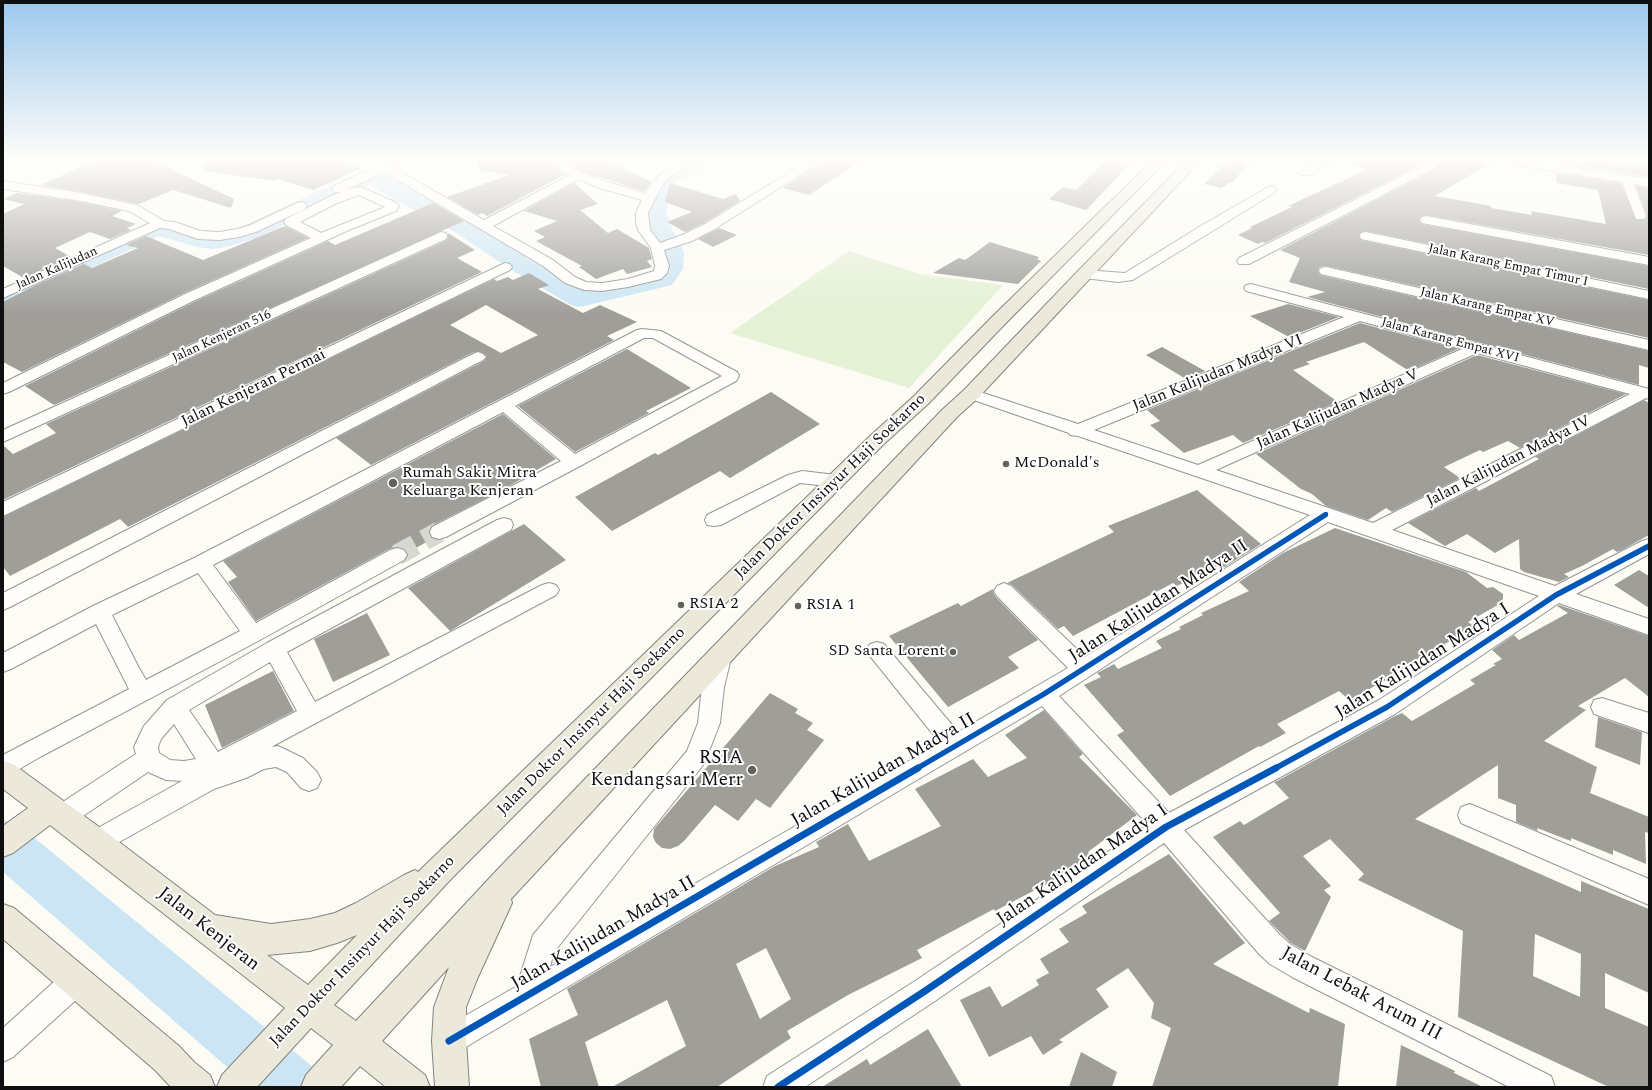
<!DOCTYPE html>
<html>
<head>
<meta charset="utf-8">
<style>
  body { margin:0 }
  #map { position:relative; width:1652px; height:1090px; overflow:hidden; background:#fcfbf4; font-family:Spectral,serif }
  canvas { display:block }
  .frame { position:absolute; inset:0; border:4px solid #0f0f0f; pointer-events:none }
</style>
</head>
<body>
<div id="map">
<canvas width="1652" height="1090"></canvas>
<div class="frame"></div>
</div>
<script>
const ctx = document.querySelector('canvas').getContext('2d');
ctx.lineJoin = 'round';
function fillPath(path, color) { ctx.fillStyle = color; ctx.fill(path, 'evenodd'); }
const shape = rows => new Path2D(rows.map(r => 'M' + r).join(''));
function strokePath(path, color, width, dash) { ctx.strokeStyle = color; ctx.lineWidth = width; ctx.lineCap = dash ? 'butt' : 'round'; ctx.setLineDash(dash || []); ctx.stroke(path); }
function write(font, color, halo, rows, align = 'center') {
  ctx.font = font + ' Spectral,serif'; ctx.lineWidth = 4; ctx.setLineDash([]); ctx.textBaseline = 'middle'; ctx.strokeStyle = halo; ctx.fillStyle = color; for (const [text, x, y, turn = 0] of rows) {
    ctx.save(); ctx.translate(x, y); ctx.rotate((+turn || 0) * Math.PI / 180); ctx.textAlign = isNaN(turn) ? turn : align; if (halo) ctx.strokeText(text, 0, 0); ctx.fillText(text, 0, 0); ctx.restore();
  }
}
fillPath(shape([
  [849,251,920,274,1003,285,909,388,730,333]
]), '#e4f1d5');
fillPath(shape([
  [683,161,712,161,709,166,683,178,674,184,666,211,673,232,684,252,683,269,672,285,580,307,571,305,510,269,458,234,369,185,259,237,230,246,212,249,197,247,159,236,12,305,3,307,3,289,144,225,159,222,199,233,212,235,225,232,241,227,362,171,370,169,378,171,476,224,528,259,584,290,654,273,657,269,660,252,649,232,642,211,653,181,656,176,667,168,683,161],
  [1634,161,1649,161,1649,168,1637,166,1634,161],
  [3,820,20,826,313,1067,321,1087,250,1087,3,872,3,820]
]), '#cbe5f5');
fillPath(shape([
  [93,161,154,161,234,199,231,208,173,190,139,204,81,192,41,185],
  [204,161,343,161,363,168,313,190,278,179,275,181,203,171],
  [478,161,549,161,566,174,487,216,482,213,478,215,447,197,509,175,478,170],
  [567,161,607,161,652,182,644,191,583,172],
  [823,161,861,161,809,195,783,188],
  [1106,161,1133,161,1086,210,1049,199,1063,187,1076,190],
  [1227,161,1250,161,1232,183,1229,183,1221,188,1204,184],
  [1348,161,1424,161,1424,163,1265,243,1262,242,1258,244,1238,235,1252,228,1250,227,1292,207,1288,206,1366,170,1348,163],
  [1439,161,1494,161,1435,196,1491,206,1491,208,1532,215,1531,211,1606,224,1598,190,1557,183,1555,173,1621,183,1636,220,1644,220,1647,215,1636,186,1649,188,1649,255,1426,215,1422,216,1419,219,1422,224,1649,266,1649,289,1366,231,1361,232,1359,236,1361,240,1649,300,1649,338,1326,266,1320,267,1318,270,1320,275,1649,351,1649,368,1639,365,1639,385,1307,297,1325,292,1289,282,1300,258,1280,250,1436,169,1438,166],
  [1552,161,1633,162,1635,166,1649,168,1649,177],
  [574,183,598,204,580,210,608,233,617,229,649,248,652,259,647,261,652,267,627,274,623,269,596,279,579,267,582,266,536,241,545,237,534,231,557,221,524,211],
  [670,183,723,199,736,194,740,201,704,223,685,232,667,222,692,212,665,202],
  [17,193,81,202,122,211,112,216,136,224,127,228,131,230,110,239,90,232,55,248,71,257,24,278,3,266,3,214,24,204,3,199],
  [433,203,464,221,54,405,25,386,196,301,328,241,335,245],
  [285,226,308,238,184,293,22,372,3,362,3,302,36,285,84,264,92,268,138,248,126,245,146,236,203,260],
  [719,228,737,235,713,247,698,239],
  [448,233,475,250,457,258,482,272,3,500,3,445,13,454,56,433,46,424,447,240,448,236],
  [990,242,1039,257,1037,259,1041,261,1018,284,933,273,959,258,965,260],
  [529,273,549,285,538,289,583,313,600,305,637,322,607,336,614,340,371,465,336,438,484,361,487,356,479,351,472,353,128,527,120,519,10,576,3,567,3,517,494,279,497,281,508,277,513,280],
  [486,305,538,335,501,353,450,325],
  [1288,304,1339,317,1289,337,1250,316],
  [1360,323,1458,349,1409,371,1364,342,1306,362,1310,364,1293,370,1338,402,1243,443,1233,435,1184,453,1150,425,1160,421,1147,410],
  [1162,347,1205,371,1186,379,1146,355],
  [627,349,691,388,646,411,649,413,575,452,518,406],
  [1477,355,1626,394,1520,448,1508,441,1483,452,1480,450,1444,467,1460,478,1392,512,1386,508,1368,520,1326,506,1312,494,1301,489,1256,454],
  [771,392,820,424,730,478,720,471,612,531,575,497,655,453,658,455],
  [1644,400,1649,403,1649,535,1622,550,1617,552,1613,549,1582,566,1564,574,1569,577,1559,582,1524,572,1520,569,1519,539,1495,553,1467,534,1445,546,1408,523,1476,488,1479,491,1539,459,1535,457],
  [503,414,556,459,504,489,431,526,429,533,432,539,407,553,404,549,397,547,389,549,256,621,228,582,237,577,223,561],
  [1197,490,1261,544,1223,568,1220,565,1177,586,1173,583,1073,636,1064,626,1058,629,1012,585,1007,583,1114,532,1108,526],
  [524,524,566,560,450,631,408,588],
  [1335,528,1466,572,1487,588,1493,587,1503,594,1503,602,1468,622,1475,627,1384,678,1386,680,1349,700,1339,691,1277,724,1286,733,1260,747,1259,746,1170,796,1117,735,1124,731,1084,685,1101,677,1097,673,1101,671,1114,664,1118,669,1162,648,1156,641,1181,629,1179,627,1203,615,1201,613,1249,591,1239,582,1283,553],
  [1639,570,1649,576,1649,608,1614,585],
  [993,589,993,592,996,597,1038,640,1008,657,1019,668,948,707,889,636,958,603,961,606],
  [1559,605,1649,636,1649,697,1625,678,1578,706,1586,710,1544,741,1597,767,1590,793,1649,817,1649,833,1645,832,1646,864,1613,850,1613,855,1571,838,1571,841,1537,828,1538,831,1516,822,1516,805,1498,798,1498,765,1415,819,1581,892,1581,881,1649,909,1649,993,1605,973,1605,1008,1649,1027,1649,1087,1609,1087,1458,1017,1463,931,1358,880,1364,874,1330,839,1303,856,1331,886,1324,890,1331,897,1305,951,1291,943,1269,921,1280,913,1213,837,1240,821,1244,825,1289,798,1274,782,1277,781,1393,717,1402,713,1412,721,1475,684,1470,680,1496,665,1493,664,1502,659,1492,650,1514,635,1519,640,1568,613,1557,606],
  [1535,934,1581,954,1580,997,1533,976],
  [367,613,390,655,333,682,314,639],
  [273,671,294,711,222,748,205,705],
  [770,693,798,709,795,713,813,723,807,730,824,740,770,808,756,799,738,821,715,805,684,841,678,846,670,849,662,848,656,843,653,837,654,829],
  [1044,710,1083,754,1079,757,1137,815,1088,852,1092,858,1059,876,1060,877,995,911,994,909,917,950,922,958,848,995,787,1031,791,1038,717,1087,612,1087,686,1046,667,1000,585,1042,599,1087,541,1087,529,1039,578,1015,567,989,775,866,819,847,816,842,848,824,869,861,941,826,915,789,973,759,988,777,1027,758,1005,735],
  [766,948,791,999,760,1019,736,964],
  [1598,717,1642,732,1640,765,1595,747],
  [1169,854,1245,943,1213,964,1309,1013,1310,1008,1345,1024,1338,1087,1152,1087,1171,1028,1151,1018,1154,1003,1128,968,1096,989,1109,1007,1059,1040,1063,1042,1043,1055,1031,1036,989,1057,960,1000,990,986,1002,1007,1039,985,1036,980,1049,973,1040,959,1069,942,1059,929,1087,913,1082,906],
  [928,1029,962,1087,822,1087,867,1059,870,1065],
  [1401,1045,1455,1071,1454,1073,1483,1087,1396,1087],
  [1081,1052,1117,1072,1112,1087,1069,1087]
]), '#9f9e99');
strokePath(shape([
  [397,555,439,532]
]), '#d8d8d2', 21, [21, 10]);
const minor = shape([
  [387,161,400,161,399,164,393,167,484,220,570,175,550,161,564,161,582,173,604,181,645,193,655,180,663,172,680,161,694,161,671,176,663,184,648,213,650,230,660,243,682,235,705,224,808,161,822,161,713,230,692,241,664,250,669,266,667,273,661,279,628,287,602,291,584,290,565,283,543,266,384,172,342,192,334,192,332,189,334,186,387,161],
  [579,179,596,187,642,200,636,213,636,222,638,230,651,248,655,266,654,271,628,279,602,283,586,282,575,277,553,260,493,226,579,179],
  [1316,161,1329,161,1310,175,1302,175,1300,173,1302,171,1316,161],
  [1426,161,1438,161,1437,166,1435,168,1249,264,1239,264,1237,261,1239,258,1426,164,1426,161],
  [1504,161,1533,161,1649,179,1649,187,1634,184,1646,216,1644,219,1636,219,1622,182,1509,164,1504,161],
  [3,181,81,193,137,205,164,221,175,222,200,231,220,232,237,229,248,226,297,203,301,202,305,203,307,206,305,209,256,232,239,237,220,240,198,239,169,229,160,228,3,298,3,289,150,223,129,211,81,201,3,189,3,181],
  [1270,186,1274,187,1276,190,1274,193,1133,280,1118,282,1084,278,1079,277,1077,274,1079,271,1084,270,1125,273,1199,227,1270,186],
  [361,187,397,203,399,206,398,208,396,211,349,230,195,300,9,392,3,394,3,383,185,294,311,238,286,225,284,222,286,219,329,197,352,188,361,187],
  [359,195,385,207,321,233,300,222,337,203,359,195],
  [1426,216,1649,257,1649,265,1422,223,1420,220,1422,217,1426,216],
  [441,232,446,233,447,236,446,239,3,442,3,430,441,232],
  [1366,232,1649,291,1649,299,1361,239,1360,236,1361,233,1366,232],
  [505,263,510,264,512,267,510,270,3,516,3,502,505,263],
  [1326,267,1649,340,1649,350,1321,274,1319,271,1321,268,1326,267],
  [1251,284,1649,389,1649,399,1646,398,1392,530,1555,586,1642,541,1649,539,1649,554,1576,594,1649,619,1649,635,1559,603,1395,714,1184,830,1280,935,1290,944,1312,957,1551,1076,1555,1087,1509,1087,1292,977,1270,964,1260,955,1164,843,935,1001,805,1087,763,1087,767,1076,915,981,1148,825,1042,706,459,1051,449,1055,439,1051,435,1041,439,1031,517,986,533,935,687,751,698,723,702,687,710,654,714,648,721,646,728,648,732,654,724,687,720,723,704,764,554,952,550,967,940,743,870,656,866,650,870,644,877,642,884,644,958,732,1068,668,997,596,994,591,997,586,1004,583,1011,586,1085,657,1310,515,1078,436,1070,435,1069,433,965,397,963,394,965,391,971,389,977,391,1078,424,1344,317,1246,291,1244,288,1246,285,1251,284],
  [1360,321,1462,349,1198,465,1094,430,1360,321],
  [1477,353,1630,394,1373,523,1216,470,1477,353],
  [1328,522,1539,596,1379,700,1169,813,1059,696,1328,522],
  [642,329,661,331,737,372,739,375,738,378,736,381,580,466,446,537,439,539,432,537,430,532,432,527,561,461,503,412,213,565,256,623,390,550,397,548,404,550,407,555,404,560,260,640,40,757,11,774,3,777,3,755,129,689,96,624,11,669,3,672,3,653,93,606,194,558,637,330,642,329],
  [644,338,653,338,722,376,575,454,515,406,644,338],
  [198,573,240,631,146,680,139,668,112,615,198,573],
  [478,352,483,354,486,357,483,360,10,607,3,610,3,593,473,354,478,352],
  [802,471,836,475,842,477,845,481,842,485,836,487,800,483,721,525,714,526,707,525,705,520,707,515,788,475,802,471],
  [504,518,511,520,513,525,511,530,287,652,315,702,542,585,549,583,556,585,559,590,556,595,271,747,278,746,303,758,317,772,321,780,317,788,309,791,301,788,287,772,276,767,264,769,246,778,214,789,105,850,96,854,87,850,84,842,87,834,182,781,166,780,148,772,70,825,61,828,52,825,49,817,52,809,136,754,134,747,144,726,167,700,267,643,497,520,504,518],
  [270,662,297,711,218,752,189,710,270,662],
  [174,724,196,759,184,761,170,760,159,753,158,747,161,739,174,724],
  [1602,698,1649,713,1649,733,1594,714,1591,707,1594,700,1602,698],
  [1470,804,1649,879,1649,905,1461,823,1458,815,1461,807,1470,804],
  [77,966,87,970,91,980,87,990,13,1057,3,1062,3,1028,67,970,77,966]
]);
const major = shape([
  [1152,161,1166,161,1004,325,928,404,884,444,452,878,334,1005,356,1021,498,869,943,409,964,390,1078,271,1186,161,1200,161,978,398,957,417,511,899,512,903,478,977,466,1007,466,1041,469,1087,435,1087,432,1041,434,1007,449,967,382,1041,425,1075,430,1087,386,1087,360,1066,341,1087,301,1087,306,1075,333,1045,311,1028,257,1087,217,1087,222,1075,285,1008,50,825,13,853,3,857,3,826,28,808,3,789,3,761,13,764,106,832,215,915,271,924,310,919,335,913,356,903,404,875,415,870,418,872,870,436,914,396,992,317,1152,161],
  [357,935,308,985,267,955,310,951,337,943,357,935],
  [3,904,14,908,179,1046,194,1062,210,1075,215,1087,170,1086,155,1070,3,939,3,904]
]);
strokePath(minor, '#969592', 2);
strokePath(major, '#83837f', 2);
fillPath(minor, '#fffefd');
fillPath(major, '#ece8da');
strokePath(shape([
  [1323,516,1326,514]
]), '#0057b8', 4.5);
strokePath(shape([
  [916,769,1044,694,1325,515],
  [1274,769,1387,707,1556,595,1649,546]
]), '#0057b8', 5.5);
strokePath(shape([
  [449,1041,918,768],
  [778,1087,925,991,1166,827,1276,768]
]), '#0057b8', 7);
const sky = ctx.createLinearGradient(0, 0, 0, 314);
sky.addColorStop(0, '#9cc8ed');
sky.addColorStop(0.51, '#fefdfa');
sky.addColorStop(1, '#fefdfa00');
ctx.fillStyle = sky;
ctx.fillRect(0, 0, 1652, 314);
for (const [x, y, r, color] of [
  [1006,464,4,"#62625f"],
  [393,483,5,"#62625f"],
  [681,605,4,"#62625f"],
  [798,606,4,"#62625f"],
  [953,652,4,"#62625f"],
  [752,770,5,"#62625f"]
]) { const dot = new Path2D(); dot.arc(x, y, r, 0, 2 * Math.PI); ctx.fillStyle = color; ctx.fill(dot); strokePath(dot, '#fff', 1.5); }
write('13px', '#0f0f0f', '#fff', [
  ["Jalan Karang Empat Timur I",1508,266,12],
  ["Jalan Kalijudan",57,269,-24],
  ["Jalan Karang Empat XV",1487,308,13],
  ["Jalan Kenjeran 516",222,337,-25],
  ["Jalan Karang Empat XVI",1450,341,15]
]);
write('16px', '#0f0f0f', '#fff', [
  ["Jalan Kalijudan Madya VI",1218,374,-22],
  ["Jalan Kenjeran Permai",254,389,-26],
  ["Jalan Kalijudan Madya V",1338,410,-24],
  ["Jalan Kalijudan Madya IV",1509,462,-27],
  ["Jalan Doktor Insinyur Haji Soekarno",831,487,-44],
  ["Jalan Doktor Insinyur Haji Soekarno",592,722,-45],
  ["Jalan Doktor Insinyur Haji Soekarno",363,952,-46]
]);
write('16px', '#0f0f0f', '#fff', [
  ["McDonald's",1014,464],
  ["Rumah Sakit Mitra",402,474],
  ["Keluarga Kenjeran",402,492],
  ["RSIA 2",689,605],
  ["RSIA 1",806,606],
  ["SD Santa Lorent",945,652,"right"]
], 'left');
write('19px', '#0f0f0f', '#fff', [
  ["Jalan Kalijudan Madya II",1159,602,-33],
  ["Jalan Kalijudan Madya I",1423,662,-32],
  ["Jalan Kalijudan Madya II",884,771,-30],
  ["Jalan Kalijudan Madya I",1083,866,-34],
  ["Jalan Kenjeran",208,930,38],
  ["Jalan Kalijudan Madya II",604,934,-30],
  ["Jalan Lebak Arum III",1361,995,28]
]);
write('19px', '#0f0f0f', '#fff', [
  ["RSIA",743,759],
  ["Kendangsari Merr",743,781]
], 'right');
</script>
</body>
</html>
